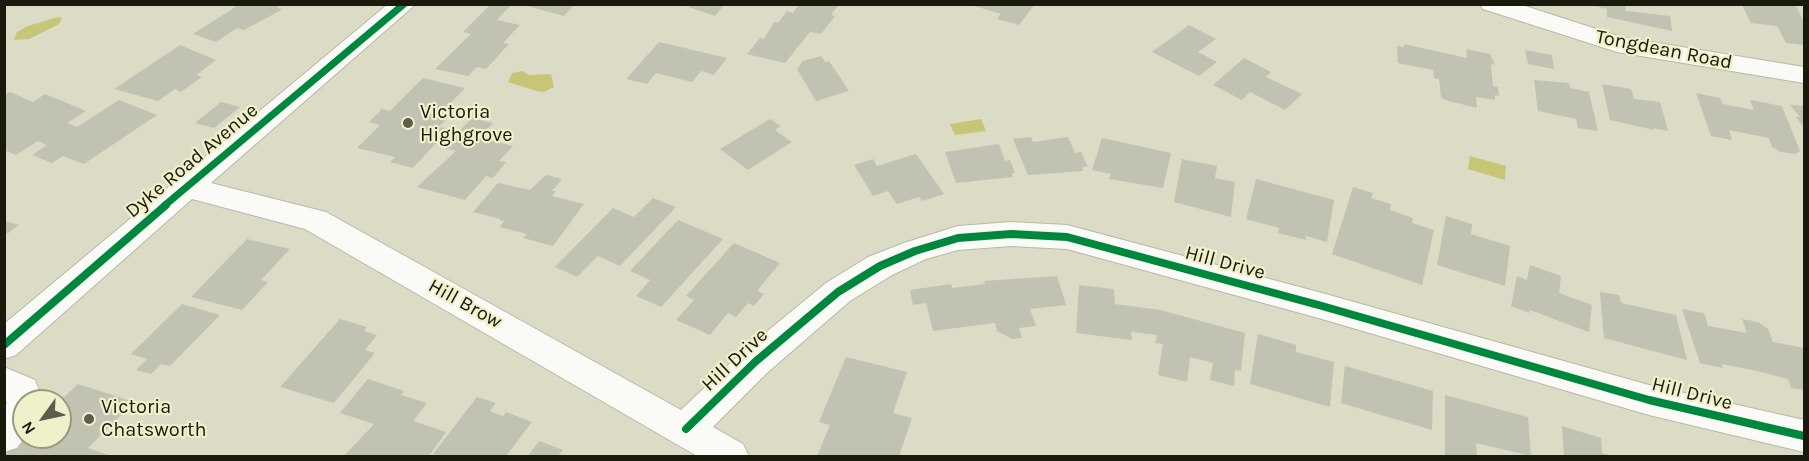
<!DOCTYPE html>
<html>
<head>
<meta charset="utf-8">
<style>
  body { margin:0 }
  #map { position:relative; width:1809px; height:461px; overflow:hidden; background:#dbdbc6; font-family:Karla,sans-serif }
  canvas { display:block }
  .frame { position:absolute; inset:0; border:6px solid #19190c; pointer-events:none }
  .north { position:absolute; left:12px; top:389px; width:60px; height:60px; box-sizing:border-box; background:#f0f0cb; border:2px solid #9a9a7f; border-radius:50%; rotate:237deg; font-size:16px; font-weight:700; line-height:24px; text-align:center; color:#19190c }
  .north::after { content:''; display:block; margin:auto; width:21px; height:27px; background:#5d5d4d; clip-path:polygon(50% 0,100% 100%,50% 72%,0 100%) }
</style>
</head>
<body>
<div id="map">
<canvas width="1809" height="461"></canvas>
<div class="frame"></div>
<div class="north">N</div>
</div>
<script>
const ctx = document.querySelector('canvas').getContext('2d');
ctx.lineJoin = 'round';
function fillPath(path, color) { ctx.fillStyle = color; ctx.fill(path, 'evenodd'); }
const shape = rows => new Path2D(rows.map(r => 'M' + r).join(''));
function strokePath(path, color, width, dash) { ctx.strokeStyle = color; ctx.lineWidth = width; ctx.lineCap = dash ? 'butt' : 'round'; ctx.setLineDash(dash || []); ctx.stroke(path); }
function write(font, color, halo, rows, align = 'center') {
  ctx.font = font + ' Karla,sans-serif'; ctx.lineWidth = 4.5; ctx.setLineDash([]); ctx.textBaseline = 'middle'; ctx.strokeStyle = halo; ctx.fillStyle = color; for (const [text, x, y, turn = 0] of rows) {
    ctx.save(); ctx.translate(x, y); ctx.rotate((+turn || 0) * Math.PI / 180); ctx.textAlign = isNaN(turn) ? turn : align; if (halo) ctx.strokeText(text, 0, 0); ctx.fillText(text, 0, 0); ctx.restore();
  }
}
fillPath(shape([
  [58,17,62,18,59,24,29,39,14,40,17,32,28,26],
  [523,71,529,75,551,74,554,87,544,92,537,91,508,82,512,73],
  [981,119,986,131,955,135,950,124],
  [1470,156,1506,166,1505,180,1468,169]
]), '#c7c576');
fillPath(shape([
  [240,4,282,4,277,8,283,9,244,30,237,28,216,42,193,34],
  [491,4,510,6,497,20,520,25,503,43,509,44,486,69,477,67,468,76,435,69,471,34,463,32],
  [520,4,575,4,564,16],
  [725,4,715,16,683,5,683,4],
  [799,4,839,4,831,15,835,16,821,34,810,32,785,63,747,54,760,38,764,39,774,22,778,23,787,11,793,13],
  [1035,4,1019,25,997,19,1001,14,971,5],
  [1587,4,1625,4,1626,11,1670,16,1672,31,1607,17,1607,9],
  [1751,4,1795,4,1804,22,1804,45,1786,43,1777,26,1751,23,1742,5],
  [1189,25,1216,39,1198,52,1217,62,1199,76,1152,52],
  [659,42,727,58,714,75,701,71,692,82,656,73,647,84,626,79],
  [1404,44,1467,58,1466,49,1490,54,1495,65,1491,64,1493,86,1498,87,1499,96,1495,95,1495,100,1476,97,1477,108,1445,100,1441,97,1439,79,1434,78,1433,70,1398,63,1397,46,1404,47],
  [180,45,216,60,196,75,202,77,181,92,175,89,158,101,114,89],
  [1525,50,1552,55,1554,69,1528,64],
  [821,56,825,62,829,61,849,91,816,101,797,69,803,61],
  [1244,58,1271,72,1266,77,1302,94,1285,110,1250,92,1242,100,1213,85],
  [423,78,465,88,443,111,452,113,439,127,449,129,413,168,390,162,395,157,357,148,380,125,369,122,382,109,390,111],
  [1534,80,1569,83,1570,88,1589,92,1598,131,1578,128,1576,119,1538,111],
  [1602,84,1631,89,1634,99,1660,102,1668,131,1653,128,1654,130,1610,120],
  [10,92,33,102,45,94,86,111,67,123,77,127,119,100,157,115,84,164,63,156,52,163,32,155,47,145,38,141,16,155,4,150,4,95],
  [1696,93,1720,98,1723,104,1754,110,1750,100,1782,106,1800,151,1795,154,1781,152,1772,147,1769,138,1729,130,1732,140,1711,136],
  [221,102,240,107,214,128,195,123],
  [1790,105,1804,106,1804,128,1796,117,1800,117],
  [472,118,493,123,479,138,513,146,499,161,506,162,493,178,486,176,465,200,417,187,456,151,443,148],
  [770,119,781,126,775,130,792,142,748,170,720,149],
  [1031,137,1033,142,1068,137,1075,153,1081,152,1088,167,1082,167,1083,171,1028,175,1013,139],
  [1102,138,1171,153,1163,188,1109,179,1111,174,1092,170],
  [999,144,1005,161,1010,160,1015,173,1012,173,1013,177,956,183,945,152],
  [916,154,944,194,922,201,919,197,897,204,888,191,873,196,854,165,873,159,877,166],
  [1182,159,1217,166,1215,178,1235,182,1231,217,1174,202],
  [546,175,562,179,552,191,556,191,552,196,584,204,553,246,523,238,527,234,500,227,504,221,499,220,501,219,473,212,498,183,530,190],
  [1256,179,1334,200,1327,242,1306,236,1306,240,1278,233,1279,228,1246,219],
  [1353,187,1373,193,1371,198,1391,204,1390,210,1413,218,1412,223,1434,230,1422,285,1332,254],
  [653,198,676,207,620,266,598,256,577,277,555,267,613,208,634,217],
  [1446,216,1472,224,1471,234,1510,246,1505,286,1437,265],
  [678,220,723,239,661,307,636,296,650,280,630,271],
  [4,221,19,225,4,236],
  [247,239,290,249,261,280,268,282,242,310,191,297],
  [734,243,780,263,757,291,764,294,754,306,748,303,736,317,728,313,710,335,676,320,694,300,686,296],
  [1530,265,1561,276,1559,293,1592,305,1589,332,1530,310,1529,313,1511,306,1517,276,1527,280],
  [1057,276,1066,305,1030,309,1036,326,1019,328,1022,338,1012,339,997,331,995,323,933,331,926,303,913,305,910,290,951,284,952,288,985,284,984,281],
  [1079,285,1114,289,1115,304,1160,310,1245,333,1241,371,1235,370,1234,386,1210,380,1213,363,1190,357,1187,382,1158,375,1163,344,1155,343,1157,335,1131,332,1132,340,1076,333],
  [1600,292,1619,295,1621,303,1676,315,1687,360,1604,338],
  [182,304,220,315,170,366,161,364,151,374,136,370,147,359,131,354],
  [1682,309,1704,313,1708,326,1747,333,1742,319,1758,322,1768,329,1773,342,1804,348,1804,390,1791,388,1788,379,1762,372,1721,364,1723,368,1700,363],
  [340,319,367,327,364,331,377,335,365,350,375,353,334,403,280,387],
  [1258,334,1296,345,1296,352,1334,362,1330,407,1250,384],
  [846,357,907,372,893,413,912,418,899,456,817,456,830,425,819,422],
  [1345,366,1433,391,1432,430,1341,403],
  [368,379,404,391,401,395,427,403,413,421,446,432,429,456,344,456,374,424,340,413],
  [78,384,134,402,88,448,112,456,4,456,23,437,60,437,60,401],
  [1445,395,1528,417,1531,456,1476,443,1477,456,1445,455],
  [477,397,496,403,490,411,503,416,506,412,532,422,506,456,439,456,433,454],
  [1562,426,1601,438,1602,453,1612,456,1564,456],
  [539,441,563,450,559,454,564,456,528,456]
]), '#c2c2b2');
const minor = shape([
  [388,4,416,4,211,183,326,212,681,410,742,352,826,283,868,257,904,243,958,226,1011,222,1067,225,1322,293,1649,385,1804,420,1804,452,1649,415,1322,319,1067,249,1011,246,958,250,926,259,892,275,850,301,768,372,713,427,743,444,749,456,697,456,305,229,192,199,16,355,4,359,4,324,388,4],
  [1480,4,1519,4,1621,37,1804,67,1804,83,1617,52,1483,9,1480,4],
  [4,367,35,380,43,401,24,401,25,437,17,448,4,452,4,406,7,403,4,399,4,367]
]);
strokePath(minor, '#b9b9a8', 2);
fillPath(minor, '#fafaf6');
strokePath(shape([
  [164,206,404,4]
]), '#00873e', 7);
strokePath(shape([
  [4,345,166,205],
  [686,429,755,362,838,292,880,266,915,251,958,238,1011,234,1067,237,1322,306,1649,400,1804,436]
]), '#00873e', 8);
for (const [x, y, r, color] of [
  [408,123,6,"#5d5d4d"],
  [89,419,6,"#5d5d4d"]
]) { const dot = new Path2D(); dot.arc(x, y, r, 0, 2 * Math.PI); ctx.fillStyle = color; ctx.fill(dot); strokePath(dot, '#f0f0cb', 2); }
write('20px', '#19190c', '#f0f0cb', [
  ["Tongdean Road",1664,50,11],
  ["Dyke Road Avenue",192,161,-40],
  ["Hill Drive",1225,263,15],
  ["Hill Brow",465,304,29],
  ["Hill Drive",735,360,-43],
  ["Hill Drive",1692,394,14]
]);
write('20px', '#19190c', '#f0f0cb', [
  ["Victoria",420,112],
  ["Highgrove",420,135],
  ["Victoria",101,407],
  ["Chatsworth",101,430]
], 'left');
</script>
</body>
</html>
